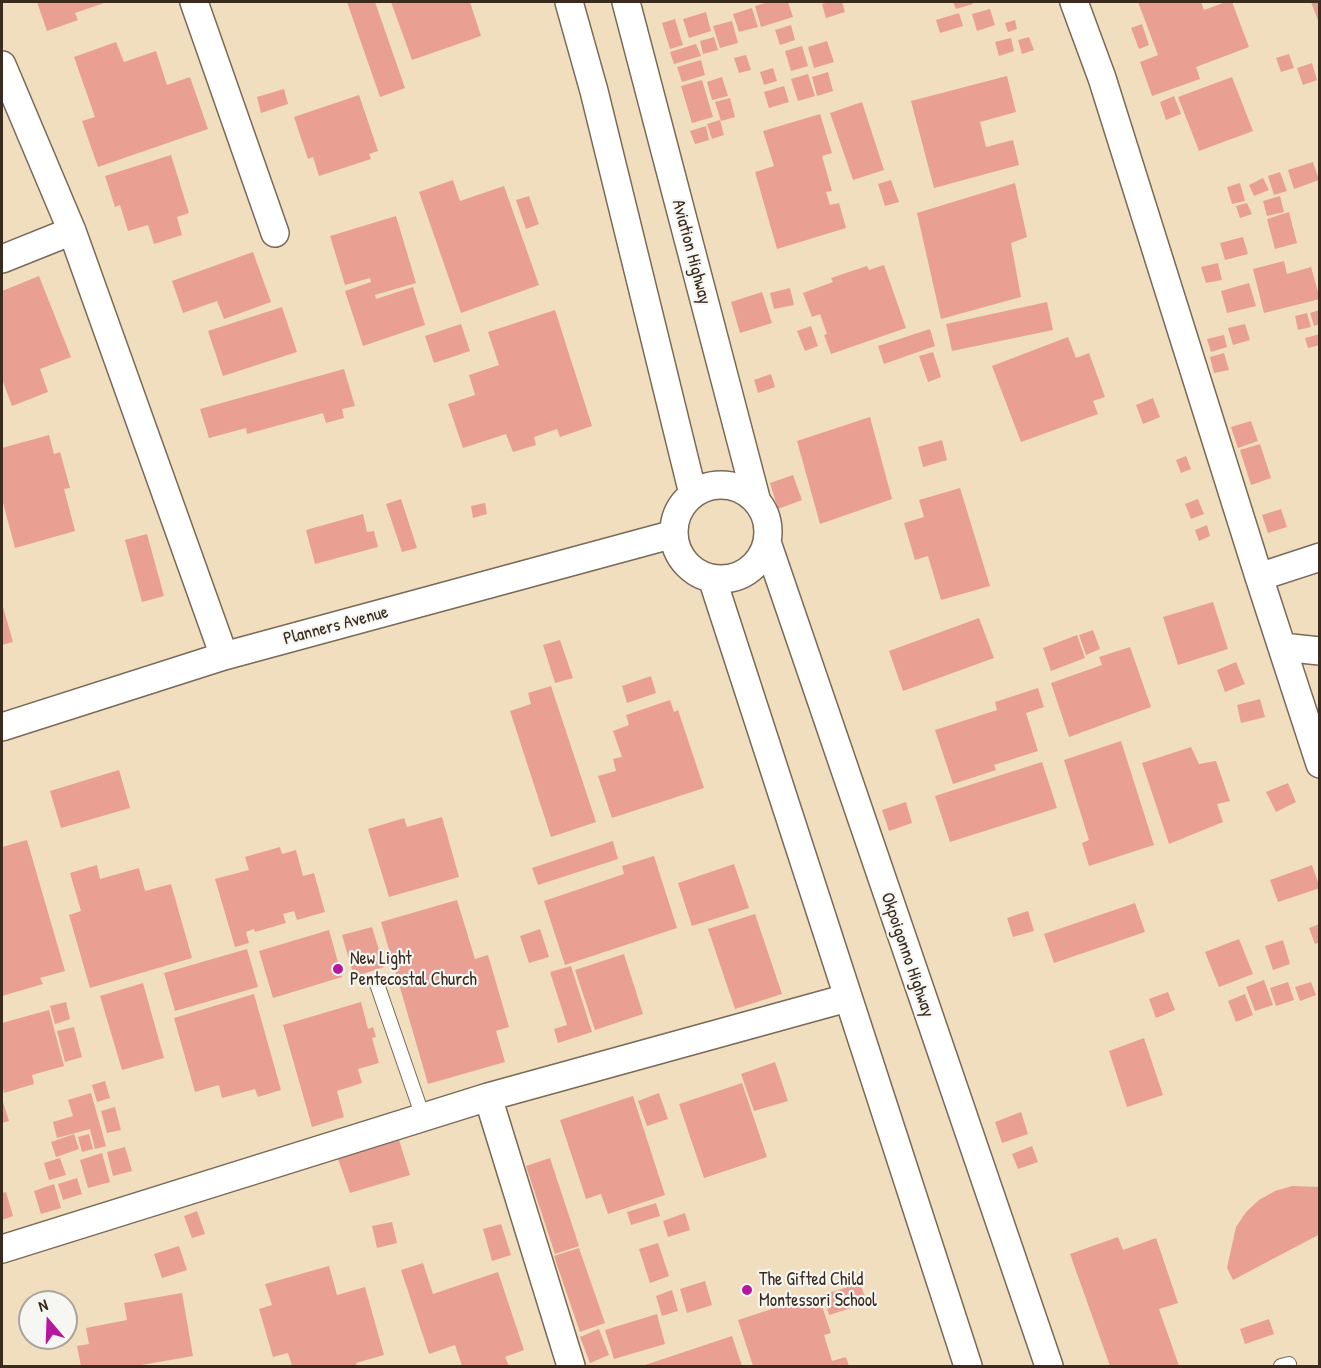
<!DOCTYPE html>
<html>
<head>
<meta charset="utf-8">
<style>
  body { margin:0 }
  #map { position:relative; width:1321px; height:1368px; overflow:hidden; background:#f0debf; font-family:"Patrick Hand",sans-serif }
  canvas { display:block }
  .frame { position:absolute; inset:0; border:3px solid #3b2a1e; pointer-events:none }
  .north { position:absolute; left:18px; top:1290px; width:60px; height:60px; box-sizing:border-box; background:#f6f6f2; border:2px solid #aba49d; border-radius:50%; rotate:341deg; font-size:16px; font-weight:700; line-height:24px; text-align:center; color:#3b2a1e }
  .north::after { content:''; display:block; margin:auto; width:21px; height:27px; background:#b5179e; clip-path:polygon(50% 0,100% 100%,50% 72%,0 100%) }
</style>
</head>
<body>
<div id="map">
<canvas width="1321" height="1368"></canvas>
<div class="frame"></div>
<div class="north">N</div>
</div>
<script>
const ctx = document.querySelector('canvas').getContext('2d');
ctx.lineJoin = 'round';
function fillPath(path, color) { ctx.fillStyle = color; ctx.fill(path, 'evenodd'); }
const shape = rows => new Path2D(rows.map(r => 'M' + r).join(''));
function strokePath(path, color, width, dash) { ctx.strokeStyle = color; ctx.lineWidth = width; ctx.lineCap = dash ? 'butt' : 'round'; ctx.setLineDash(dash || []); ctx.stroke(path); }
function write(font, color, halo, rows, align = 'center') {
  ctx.font = font + ' "Patrick Hand",sans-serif'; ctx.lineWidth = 4.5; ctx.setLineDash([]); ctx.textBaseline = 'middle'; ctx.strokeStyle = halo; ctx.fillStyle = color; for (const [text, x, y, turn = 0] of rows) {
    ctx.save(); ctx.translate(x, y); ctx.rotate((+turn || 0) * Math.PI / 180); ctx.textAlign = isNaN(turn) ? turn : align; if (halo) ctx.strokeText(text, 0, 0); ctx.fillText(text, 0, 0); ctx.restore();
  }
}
fillPath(shape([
  [37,2,107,2,75,13,78,20,47,31],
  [347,2,375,2,405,88,380,97],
  [391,2,470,2,481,36,412,60],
  [769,2,788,2,793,17,761,27,755,6],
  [830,2,842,2,845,12,826,18,822,4],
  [953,2,972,2,973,4,956,9],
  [1138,2,1201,2,1204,10,1226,2,1232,2,1249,47,1196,67,1200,79,1152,96,1140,62,1158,55],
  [1311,2,1320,2,1320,23,1319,23],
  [752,8,758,27,739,32,733,14],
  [990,9,995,25,977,31,972,14],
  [706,12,711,31,689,38,683,19],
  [959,13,963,26,940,33,936,20],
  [675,19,683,45,670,49,662,23],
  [1015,20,1017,29,1008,32,1005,23],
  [732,21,738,43,720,48,713,26],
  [1142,24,1149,45,1139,49,1131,28],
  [791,25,795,40,780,45,775,30],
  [714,37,718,50,703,54,700,41],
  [1029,37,1034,50,1022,54,1018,40],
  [1011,38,1014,51,999,56,995,42],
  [827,41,834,62,814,68,808,47],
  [116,42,124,62,156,51,167,85,190,77,208,129,98,167,82,121,95,117,74,57],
  [696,44,701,56,674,64,670,52],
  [802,46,808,66,791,71,785,51],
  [1289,54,1294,68,1281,72,1276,58],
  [746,55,751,70,739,73,734,58],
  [701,60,705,75,682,82,677,67],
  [1312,63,1317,80,1303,85,1297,68],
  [773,68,777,81,764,85,760,72],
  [828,72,833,91,817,96,812,77],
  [808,74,815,96,798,101,791,79],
  [1007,76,1016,112,980,122,986,147,1013,140,1019,165,934,188,911,101],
  [722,77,728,96,712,100,707,82],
  [1232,77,1253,131,1199,151,1178,97],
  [702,80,713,117,692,123,681,86],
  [784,86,789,102,769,108,764,92],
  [284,89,288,104,261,113,257,97],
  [359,95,378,151,369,154,371,159,319,176,313,157,308,159,294,117],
  [1174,96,1181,114,1166,120,1160,102],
  [730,98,735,117,721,121,715,102],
  [862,102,884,170,853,180,830,113],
  [820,114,832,153,822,156,832,191,826,192,830,205,839,203,846,228,777,249,755,172,774,166,763,131],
  [720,120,724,135,712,139,707,124],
  [706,126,709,140,695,144,690,131],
  [171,155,189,213,177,217,182,235,154,244,148,225,128,231,120,205,115,207,105,176],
  [1313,162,1319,180,1294,189,1288,170],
  [1280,172,1287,191,1274,195,1268,176],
  [1263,178,1269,190,1254,196,1249,185],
  [453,180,460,201,504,186,539,285,461,313,419,192],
  [891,180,899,202,885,206,878,184],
  [1015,183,1027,237,1011,243,1021,297,941,319,917,213],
  [1240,183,1245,201,1232,204,1227,187],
  [529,196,539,224,526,229,516,200],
  [1280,196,1284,212,1267,216,1263,201],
  [1247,203,1252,214,1240,218,1236,206],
  [1289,212,1297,243,1275,249,1267,219],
  [396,216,416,283,375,295,376,299,413,287,425,325,363,346,345,291,371,282,370,278,345,285,330,236],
  [1243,237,1248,254,1225,260,1220,243],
  [253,252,271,302,224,319,217,301,183,313,172,281],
  [1284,261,1287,274,1311,267,1320,299,1264,313,1253,269],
  [1218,263,1222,280,1206,283,1201,267],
  [884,265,906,328,831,354,824,335,827,334,820,314,812,317,803,293,833,282,831,278,867,266,869,270],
  [39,276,71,357,40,369,48,392,12,406,2,379,2,291],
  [1249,283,1256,306,1227,313,1221,291],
  [790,288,794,305,774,309,770,293],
  [762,292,772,323,740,333,731,302],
  [1047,302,1053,330,952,351,946,324],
  [282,307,297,352,223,376,208,331],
  [555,310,592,426,560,437,557,429,534,437,536,445,513,452,506,434,463,448,448,404,475,395,469,375,499,365,488,332],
  [1320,310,1320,324,1314,326,1310,313],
  [1307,313,1311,327,1298,330,1295,316],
  [461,324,470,351,434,363,425,336],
  [1245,324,1250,340,1233,345,1228,328],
  [811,326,818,346,805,351,797,331],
  [930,329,935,346,884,364,878,346],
  [1320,334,1320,345,1308,348,1305,338],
  [1224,335,1227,347,1211,352,1207,339],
  [1068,337,1076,358,1089,353,1105,397,1093,401,1098,414,1021,442,992,366],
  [933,352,941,377,928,382,919,356],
  [1224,353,1229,370,1214,373,1210,357],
  [344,369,355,406,342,409,344,418,326,423,323,413,247,434,246,428,209,438,200,409],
  [771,374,775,387,758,393,754,380],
  [1153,398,1160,417,1143,424,1136,405],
  [870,417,892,499,820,524,797,441],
  [1251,421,1258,441,1238,448,1231,427],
  [49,435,54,454,60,452,70,488,64,489,75,531,15,548,2,499,2,448],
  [942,440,947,460,923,467,918,447],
  [1260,444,1271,478,1251,485,1240,450],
  [1186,456,1191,469,1181,473,1176,460],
  [793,475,802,500,778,509,770,483],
  [960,488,990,586,941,600,928,556,915,560,904,523,924,517,919,500],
  [401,499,417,548,402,552,386,504],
  [1198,499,1204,514,1191,519,1185,504],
  [485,503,487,514,473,518,471,506],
  [1281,509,1287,527,1268,533,1262,515],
  [363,514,367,532,374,531,378,547,315,564,306,530],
  [1207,525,1210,536,1199,541,1195,530],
  [147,534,164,596,142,602,125,540],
  [1213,602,1228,649,1178,665,1163,617],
  [2,603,13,642,2,645],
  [979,618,994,658,903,691,889,651],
  [1093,630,1100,649,1086,655,1079,635],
  [1077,635,1085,658,1051,671,1043,648],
  [560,640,573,678,555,683,543,645],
  [1130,647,1151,707,1069,737,1051,683,1102,665,1099,657],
  [1236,662,1245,684,1225,692,1217,670],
  [651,676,656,693,627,703,622,686],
  [551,686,596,822,551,837,510,711,531,704,528,693],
  [1038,688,1044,707,1026,713,1038,751,994,765,996,770,953,784,935,730,997,710,995,702],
  [1260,699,1265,717,1241,723,1237,705],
  [670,700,674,712,678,710,704,788,612,818,598,776,616,771,613,759,622,757,613,731,629,725,626,715],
  [1121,741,1154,845,1089,866,1082,843,1089,840,1064,760],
  [1191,747,1199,764,1216,761,1230,801,1217,804,1223,822,1169,844,1142,763],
  [1042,762,1057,808,950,842,935,796],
  [119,770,130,808,61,828,50,791],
  [1288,783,1296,802,1276,812,1266,792],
  [906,802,912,823,889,831,882,810],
  [442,817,459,877,389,897,368,829,404,818,407,827],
  [27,840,65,971,40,978,43,984,2,996,2,847],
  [613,841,618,859,538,885,532,868],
  [280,847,282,854,296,850,303,876,314,873,325,912,297,920,294,911,283,914,286,923,255,932,254,929,246,932,249,943,235,947,215,879,249,870,245,857],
  [654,856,677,928,565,965,544,901,624,874,622,866],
  [734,864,749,908,692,926,678,883],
  [97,865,100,879,139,868,145,891,171,884,192,958,90,988,69,915,81,911,70,873],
  [1312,865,1320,888,1278,902,1270,880],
  [457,900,475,959,488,955,509,1027,496,1031,505,1062,428,1084,381,922],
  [1135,903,1145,932,1054,963,1044,934],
  [1028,911,1034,931,1013,937,1007,918],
  [755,914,782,994,735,1009,708,929],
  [1320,924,1320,942,1315,944,1309,928],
  [372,927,384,967,354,977,342,935],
  [540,929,549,957,529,963,520,936],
  [329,930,342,977,273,998,259,951],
  [1239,939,1253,974,1219,987,1205,952],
  [1283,940,1290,964,1273,970,1265,946],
  [247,949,258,987,175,1011,164,973],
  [624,954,643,1014,595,1030,575,970],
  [571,966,592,1032,558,1043,554,1029,567,1025,550,972],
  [1264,980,1273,1005,1255,1011,1246,987],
  [1288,982,1294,1000,1276,1006,1270,988],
  [1311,982,1316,995,1300,1001,1295,987],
  [143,983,164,1058,122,1070,100,996],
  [1168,992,1175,1010,1156,1018,1149,999],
  [254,994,281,1090,258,1097,255,1089,222,1098,219,1085,195,1092,174,1018],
  [1245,994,1253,1015,1236,1022,1228,1001],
  [66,1002,70,1019,55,1024,50,1006],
  [361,1002,368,1029,373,1027,376,1037,372,1038,379,1063,358,1069,362,1083,337,1091,344,1117,312,1127,283,1025],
  [49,1010,64,1066,32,1075,34,1084,4,1093,2,1083,2,1023],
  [74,1027,82,1057,65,1062,57,1031],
  [1144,1038,1163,1095,1127,1107,1109,1051],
  [775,1062,788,1101,754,1111,741,1074],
  [105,1081,110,1098,97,1102,92,1085],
  [742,1083,767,1157,704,1178,679,1104],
  [91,1093,106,1146,95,1149,90,1129,57,1138,53,1122,73,1116,68,1100],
  [659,1093,668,1119,647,1126,638,1101],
  [633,1096,665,1195,608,1214,601,1194,586,1199,560,1120],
  [2,1099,9,1121,2,1123],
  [115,1107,121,1130,107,1133,101,1111],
  [1021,1112,1028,1134,1002,1143,995,1122],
  [74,1134,79,1149,56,1157,51,1142],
  [89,1134,93,1149,82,1152,78,1137],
  [399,1140,410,1175,350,1193,338,1159],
  [1032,1146,1038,1162,1018,1169,1012,1154],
  [125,1147,132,1171,113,1176,107,1152],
  [102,1153,110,1182,88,1188,80,1160],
  [60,1158,66,1175,49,1180,44,1163],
  [550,1158,579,1246,555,1254,526,1166],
  [77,1178,82,1194,63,1200,58,1184],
  [54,1184,61,1208,41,1214,34,1191],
  [1292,1186,1320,1187,1320,1234,1233,1280,1227,1268,1236,1227,1246,1212,1259,1200,1275,1191],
  [6,1192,13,1216,2,1220,2,1193],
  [656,1203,660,1216,631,1225,627,1212],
  [197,1211,205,1234,192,1238,184,1216],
  [685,1213,690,1230,668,1237,663,1221],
  [392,1222,397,1243,377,1248,372,1226],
  [501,1224,511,1255,492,1261,483,1229],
  [1118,1237,1123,1250,1156,1238,1178,1303,1159,1309,1179,1366,1110,1366,1070,1254],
  [658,1243,669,1276,650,1283,639,1249],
  [179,1246,187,1270,162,1278,154,1254],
  [579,1248,605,1323,580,1332,554,1256],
  [423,1263,433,1294,498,1272,524,1350,505,1357,509,1366,462,1366,455,1345,429,1354,401,1270],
  [329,1266,337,1295,365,1287,384,1355,356,1363,357,1366,292,1366,288,1353,273,1357,259,1309,272,1305,265,1284],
  [705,1281,712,1305,687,1313,680,1289],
  [860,1283,867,1303,829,1315,823,1295],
  [672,1290,678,1311,662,1316,656,1296],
  [182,1293,193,1356,136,1366,81,1366,77,1346,89,1344,86,1328,127,1320,124,1303],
  [809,1297,811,1302,820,1300,831,1333,824,1335,832,1361,846,1357,849,1366,753,1366,738,1320],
  [657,1314,665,1344,614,1359,605,1330],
  [1269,1319,1274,1334,1245,1344,1240,1329],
  [599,1329,609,1355,590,1363,580,1337],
  [732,1336,742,1366,642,1366]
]), '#e9a093');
const service = shape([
  [377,984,423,1117],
  [1281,1366,1289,1364]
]);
const minor = shape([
  [194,2,275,233],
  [569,2,594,91,693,494],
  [626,2,757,502],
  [1074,2,1102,78,1259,577,1320,764],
  [2,65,72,231,224,656],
  [2,259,72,231],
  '674 532a47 47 0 1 1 94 0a47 47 0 1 1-94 0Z',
  [767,542,1049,1366],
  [1259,577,1320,557],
  [712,578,968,1366],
  [1282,647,1320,651],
  [2,727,224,656,674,534],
  [488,1097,571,1366],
  [2,1249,488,1097,847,998]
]);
strokePath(service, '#7a6956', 16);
strokePath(minor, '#7a6956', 30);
strokePath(service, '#fff', 14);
strokePath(minor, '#fff', 27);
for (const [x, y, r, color] of [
  [338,969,6,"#b5179e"],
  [747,1290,6,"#b5179e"]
]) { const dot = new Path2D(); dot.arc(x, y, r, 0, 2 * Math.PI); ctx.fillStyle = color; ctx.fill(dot); strokePath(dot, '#f6f6f2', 2); }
write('18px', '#3b2a1e', '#f6f6f2', [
  ["Aviation Highway",691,252,75],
  ["Planners Avenue",336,626,-15],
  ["Okpoigonno Highway",907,955,71]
]);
write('18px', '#3b2a1e', '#f6f6f2', [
  ["New Light",350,959],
  ["Pentecostal Church",350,980],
  ["The Gifted Child",759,1280],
  ["Montessori School",759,1301]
], 'left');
</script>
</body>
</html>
